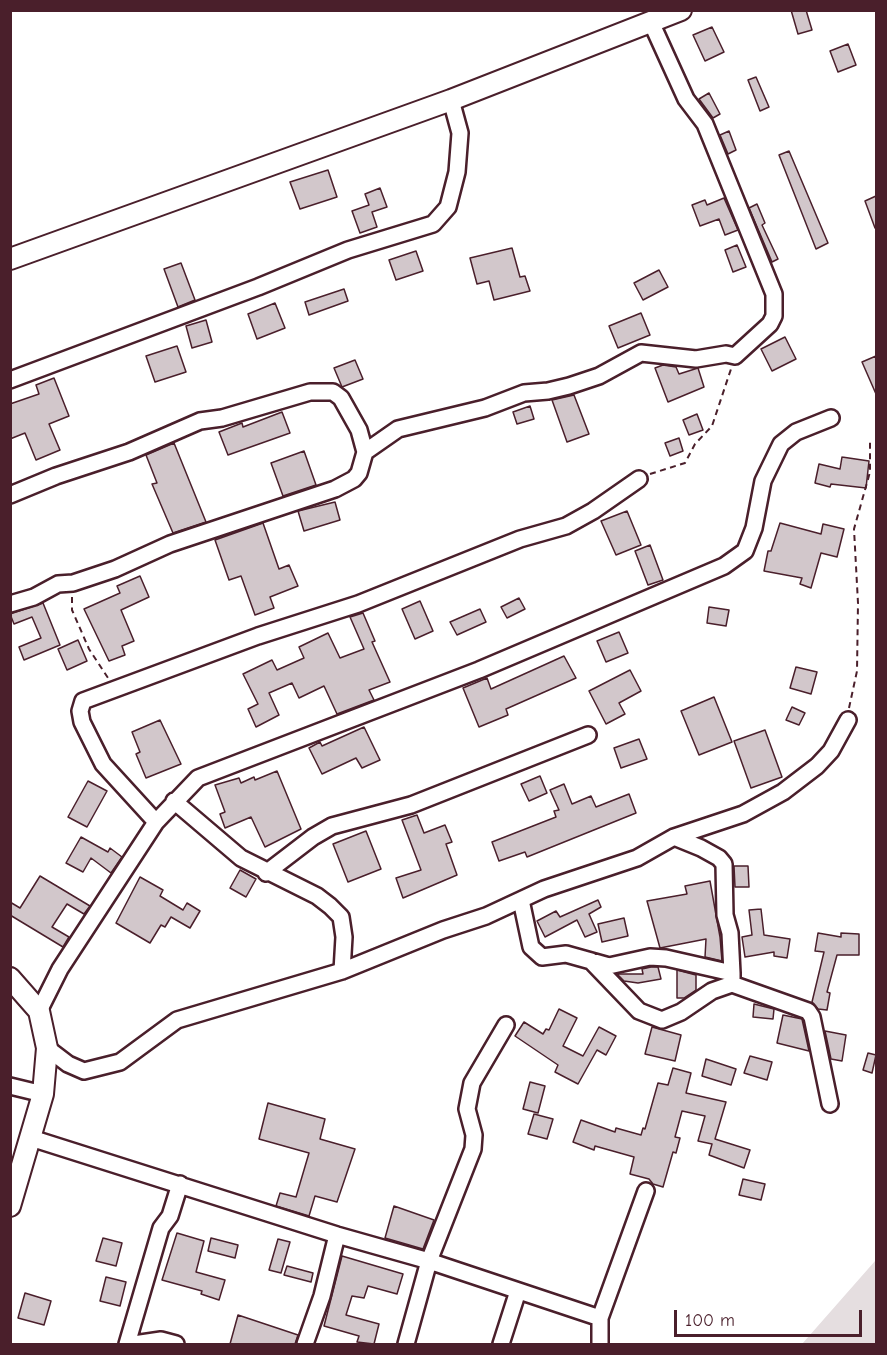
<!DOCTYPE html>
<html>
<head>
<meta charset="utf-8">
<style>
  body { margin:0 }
  #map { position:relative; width:887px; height:1355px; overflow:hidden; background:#fff; font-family:"Comic Neue",sans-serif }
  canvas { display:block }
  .frame { position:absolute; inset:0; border:12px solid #4a1f2b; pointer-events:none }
  .scale { position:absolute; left:674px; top:1310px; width:188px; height:27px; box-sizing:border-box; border:3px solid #4a1f2b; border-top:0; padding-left:8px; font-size:18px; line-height:21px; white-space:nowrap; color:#4a1f2b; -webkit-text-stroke:4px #fff; paint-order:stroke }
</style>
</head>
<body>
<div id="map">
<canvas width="887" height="1355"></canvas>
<div class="frame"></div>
<div class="scale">100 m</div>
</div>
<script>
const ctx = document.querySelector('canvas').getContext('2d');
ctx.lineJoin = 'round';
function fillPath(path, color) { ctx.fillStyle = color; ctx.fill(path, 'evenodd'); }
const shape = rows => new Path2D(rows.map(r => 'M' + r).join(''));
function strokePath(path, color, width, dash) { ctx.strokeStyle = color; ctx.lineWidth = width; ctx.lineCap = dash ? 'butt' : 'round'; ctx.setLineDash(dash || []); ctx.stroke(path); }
fillPath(shape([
  [876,1255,876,1344,802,1344,875,1261]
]), '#e5dee0');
const building = shape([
  [791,10,806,10,812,30,798,34,791,10],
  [712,27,724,52,705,61,693,35,712,27],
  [848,44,856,65,838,72,830,51,848,44],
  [756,77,769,107,760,111,748,80,756,77],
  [709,93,720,114,713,118,699,99,709,93],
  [729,131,736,150,728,154,720,135,729,131],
  [789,151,828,243,816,249,779,155,789,151],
  [328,170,337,197,300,209,290,182,328,170],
  [380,188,387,207,372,212,377,227,360,233,352,211,369,205,365,194,380,188],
  [876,196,876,227,875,228,865,201,876,196],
  [724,198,738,230,725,235,719,219,700,226,692,205,705,200,707,205,724,198],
  [757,204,765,223,762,225,778,259,772,262,749,208,757,204],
  [737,245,746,267,733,272,725,250,737,245],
  [512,248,520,277,525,276,530,291,494,300,489,281,477,284,470,258,512,248],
  [416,251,423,271,396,280,389,260,416,251],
  [181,263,195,300,178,307,164,269,181,263],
  [659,270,668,287,643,300,634,283,659,270],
  [344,289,348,301,309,315,305,302,344,289],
  [275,303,285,328,257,339,248,314,275,303],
  [641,313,650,335,618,348,609,326,641,313],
  [206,320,212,342,192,348,186,326,206,320],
  [785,337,796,359,772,371,761,349,785,337],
  [177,346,186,372,155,382,146,356,177,346],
  [876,356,876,394,862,362,876,356],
  [355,360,363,379,342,387,334,368,355,360],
  [663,365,676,367,679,374,698,368,704,387,668,402,655,368,663,365],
  [54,378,69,416,49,424,60,450,36,460,25,433,10,439,10,404,39,394,36,385,54,378],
  [574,395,589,434,567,442,552,400,574,395],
  [530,406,534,419,517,424,513,412,530,406],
  [282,412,290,433,228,455,219,432,242,423,243,427,282,412],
  [697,414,703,430,689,435,683,420,697,414],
  [679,438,683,451,670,456,665,443,679,438],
  [174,443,206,522,173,533,152,484,157,483,146,455,174,443],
  [304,451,316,485,283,496,271,463,304,451],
  [842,457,869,461,866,488,831,484,830,487,815,483,819,464,840,469,842,457],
  [335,502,340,520,304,531,298,511,335,502],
  [627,511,641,545,616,555,601,521,627,511],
  [263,523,279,569,289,565,298,586,270,597,274,608,255,615,241,576,229,580,215,540,263,523],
  [780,523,821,534,823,524,844,529,837,557,821,553,811,588,800,584,802,578,764,571,768,551,771,551,780,523],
  [650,545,663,580,648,585,635,551,650,545],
  [140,576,149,597,121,610,134,641,122,646,125,655,109,661,84,609,120,593,117,586,140,576],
  [519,598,525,609,507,618,501,607,519,598],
  [420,601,433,631,415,639,402,609,420,601],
  [43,603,60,645,24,660,19,647,41,638,32,617,14,624,10,614,43,603],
  [709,607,729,610,726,626,707,623,709,607],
  [480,609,486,622,457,635,450,622,480,609],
  [363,613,375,641,372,642,390,682,369,690,374,700,337,714,324,686,299,698,292,683,269,693,279,715,256,727,248,709,258,704,243,674,272,660,277,670,304,658,299,647,328,633,340,658,364,649,350,617,363,613],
  [619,632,628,653,606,662,597,641,619,632],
  [78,640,87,661,67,670,58,649,78,640],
  [564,656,576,678,506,709,508,715,479,727,463,688,487,678,491,689,564,656],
  [796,667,817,672,811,694,790,688,796,667],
  [630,670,641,691,619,703,625,714,606,724,589,691,630,670],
  [714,697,732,742,699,755,681,711,714,697],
  [792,707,805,713,799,725,786,720,792,707],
  [160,720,181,764,146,778,136,754,140,752,132,732,160,720],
  [364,727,380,760,362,768,356,758,322,774,309,748,320,742,322,746,364,727],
  [765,730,782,777,751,788,734,741,765,730],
  [639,739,647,759,621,768,614,748,639,739],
  [277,771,301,829,265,847,251,817,225,828,220,814,225,812,215,785,239,778,241,783,254,777,255,780,277,771],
  [540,776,547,793,529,801,521,784,540,776],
  [88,781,107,791,87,827,68,817,88,781],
  [564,784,572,804,591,796,596,807,629,794,636,813,527,857,525,852,499,861,492,842,556,817,554,811,559,810,550,790,564,784],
  [417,815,424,833,445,825,452,842,446,844,457,875,403,898,396,878,421,870,402,820,417,815],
  [366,831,381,869,348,882,333,844,366,831],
  [81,837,108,852,110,848,122,857,111,873,91,858,83,872,66,863,81,837],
  [734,866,748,866,749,887,735,887,734,866],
  [240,870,256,879,246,897,230,888,240,870],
  [40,876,90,906,84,914,67,904,52,927,69,937,63,947,10,915,10,902,20,908,40,876],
  [140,877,163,890,160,896,183,910,187,903,200,911,190,928,171,917,165,927,161,925,150,943,116,923,140,877],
  [710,881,720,937,722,961,705,957,706,939,660,948,647,901,687,894,685,886,710,881],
  [598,900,601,907,589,914,597,932,585,937,577,920,545,937,537,921,556,911,560,917,598,900],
  [761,909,764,935,790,939,787,958,774,956,774,952,745,957,742,937,752,935,749,910,761,909],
  [624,918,628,936,602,942,598,924,624,918],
  [818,933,841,937,841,933,859,934,859,955,837,955,827,992,830,993,827,1010,818,1009,812,1002,824,952,815,951,818,933],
  [651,967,658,967,661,979,638,983,624,981,617,974,643,974,642,969,651,967],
  [677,970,696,975,696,990,684,998,677,998,677,970],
  [754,1004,774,1009,773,1019,753,1017,754,1004],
  [559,1009,577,1018,563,1046,583,1056,599,1027,616,1036,606,1055,597,1050,578,1084,555,1072,558,1065,515,1036,524,1022,543,1034,546,1029,549,1030,559,1009],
  [783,1015,802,1019,809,1051,777,1043,783,1015],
  [652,1027,681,1035,675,1061,645,1054,652,1027],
  [825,1031,846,1035,842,1061,831,1059,825,1031],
  [868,1053,876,1055,872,1073,863,1070,868,1053],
  [750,1056,772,1062,767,1080,744,1073,750,1056],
  [706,1059,736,1069,731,1085,702,1076,706,1059],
  [673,1068,691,1073,686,1093,726,1102,715,1139,750,1150,744,1168,709,1155,712,1144,698,1141,705,1116,682,1111,675,1137,680,1138,676,1153,673,1152,663,1187,653,1184,649,1179,630,1174,634,1157,595,1146,594,1150,573,1142,581,1120,615,1132,616,1128,641,1135,643,1128,645,1129,658,1083,668,1085,673,1068],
  [530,1082,545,1086,538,1113,523,1109,530,1082],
  [268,1103,325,1119,320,1139,355,1149,337,1202,315,1196,309,1216,276,1206,280,1193,296,1197,309,1153,259,1139,268,1103],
  [534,1114,553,1119,547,1139,528,1134,534,1114],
  [743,1179,765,1184,761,1200,739,1195,743,1179],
  [394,1206,434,1220,423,1249,385,1238,394,1206],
  [177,1233,204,1241,196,1272,225,1280,219,1300,201,1294,202,1291,162,1280,177,1233],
  [103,1238,122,1243,116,1266,96,1261,103,1238],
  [211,1238,238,1245,235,1258,208,1251,211,1238],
  [278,1239,290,1242,281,1273,269,1270,278,1239],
  [342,1256,403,1274,397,1294,368,1286,364,1298,352,1296,346,1315,379,1324,374,1344,357,1342,359,1336,324,1326,342,1256],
  [287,1266,313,1273,311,1282,284,1275,287,1266],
  [106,1277,126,1282,120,1306,100,1301,106,1277],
  [25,1293,51,1301,44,1325,18,1318,25,1293],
  [238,1315,298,1335,295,1344,230,1344,238,1315]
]);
fillPath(building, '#d2c7cb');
strokePath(building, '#4a1f2b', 1.5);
const minor = shape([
  [10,380,258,287,348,250,433,224,448,207,457,172,460,133,451,100],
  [10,495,56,476,129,452,200,421,222,418,310,392,333,392,341,398,359,430,365,452],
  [10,604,34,597,58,584,73,583,115,569,170,544,335,489,354,479,359,473,365,452,398,429,485,408,524,393,548,391,569,386,599,376,641,353,696,359,726,354,735,356,770,324,774,316,774,294,705,124,686,99,651,22],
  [174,801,241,858,317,896,330,906,341,917,344,937,342,971],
  [156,822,103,764,82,722,80,711,83,701,258,636,358,604,520,539,566,526,593,511,639,479],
  [674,837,701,848,719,858,724,864,725,915,730,933,732,973],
  [266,873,313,837,332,826,411,805,588,735],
  [521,900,531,947,542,957,566,954,609,966,650,957,666,958,732,973,732,984],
  [591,961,639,1011,662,1020,681,1012,712,991,732,984,808,1011,812,1017,830,1104],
  [39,1011,60,969,156,822,198,778,479,670,724,566,745,551,754,528,763,481,781,444,796,432,831,418],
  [47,1048,68,1064,84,1071,120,1062,177,1020,342,971,443,930,486,916,544,889,637,858,674,837,743,814,783,792,817,766,831,751,848,720],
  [10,1086,43,1094],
  [31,1138,337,1235,429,1261,600,1318,646,1191],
  [127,1344,161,1228,170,1216,180,1184],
  [134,1344,161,1340,176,1344],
  [305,1344,322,1296,337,1235],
  [406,1344,429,1261,473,1149,474,1135,467,1109,472,1083,506,1025],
  [501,1344,518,1291],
  [600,1344,600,1318]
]);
const tertiary = shape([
  [10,259,451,100,681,10],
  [10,978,39,1011,47,1048,43,1094,10,1206]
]);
strokePath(minor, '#4a1f2b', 20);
strokePath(tertiary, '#4a1f2b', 24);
strokePath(shape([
  [650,474,685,463,695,444,712,426,731,369],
  [72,597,72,610,89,649,108,678],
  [849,708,857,671,858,603,854,529,870,472,870,440]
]), '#4a1f2b', 2, [6, 4.5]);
strokePath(minor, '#fff', 15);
strokePath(tertiary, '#fff', 20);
</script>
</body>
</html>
